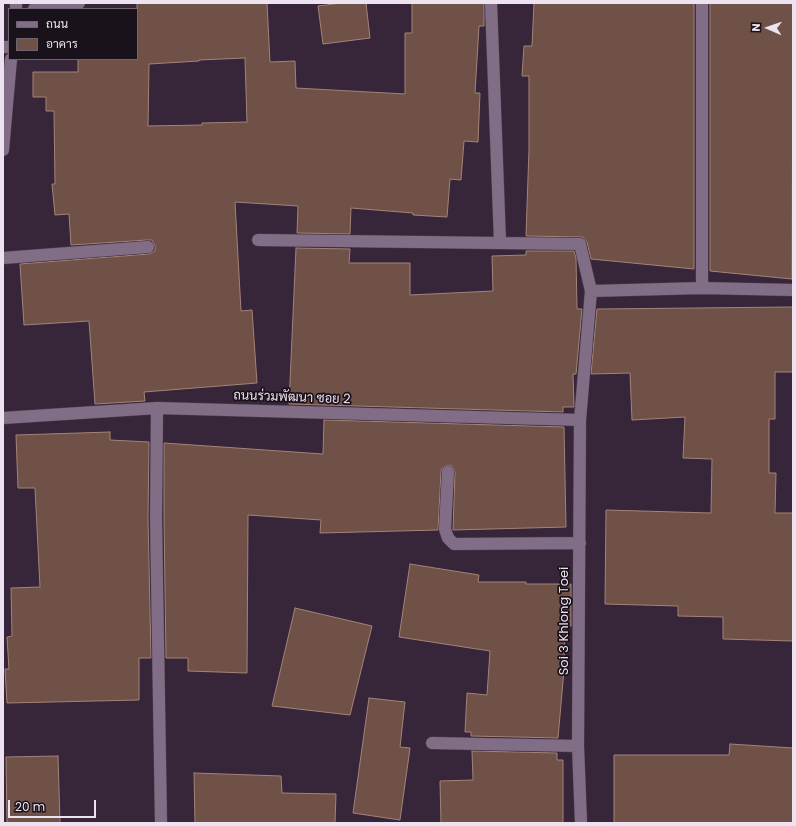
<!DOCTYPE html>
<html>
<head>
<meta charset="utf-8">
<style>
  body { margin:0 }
  #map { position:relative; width:796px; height:826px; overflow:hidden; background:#37263a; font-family:Poppins,Sarabun,sans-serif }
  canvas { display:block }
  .frame { position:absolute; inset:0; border:4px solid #ede2ef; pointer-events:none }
  .legend { position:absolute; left:8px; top:8px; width:130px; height:52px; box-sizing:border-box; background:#1a121b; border:1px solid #6e6570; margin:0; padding:5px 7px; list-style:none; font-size:12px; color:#ede2ef }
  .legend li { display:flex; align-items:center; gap:8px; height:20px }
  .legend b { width:20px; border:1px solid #6e6570 }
  .north { position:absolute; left:748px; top:8px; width:40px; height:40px; -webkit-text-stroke:3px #1a121b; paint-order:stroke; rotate:272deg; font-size:11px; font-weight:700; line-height:16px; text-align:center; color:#ede2ef }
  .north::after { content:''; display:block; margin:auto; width:14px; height:18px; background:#ede2ef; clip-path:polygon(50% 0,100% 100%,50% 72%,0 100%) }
  .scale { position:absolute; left:8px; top:800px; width:88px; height:18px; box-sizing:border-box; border:2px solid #ede2ef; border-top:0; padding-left:5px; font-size:12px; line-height:14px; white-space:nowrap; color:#ede2ef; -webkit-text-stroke:3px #1a121b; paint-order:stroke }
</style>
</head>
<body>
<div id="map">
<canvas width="796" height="826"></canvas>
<div class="frame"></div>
<ul class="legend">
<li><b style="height:5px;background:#816d85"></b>ถนน</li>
<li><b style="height:11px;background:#6f5148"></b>อาคาร</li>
</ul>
<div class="north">N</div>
<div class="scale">20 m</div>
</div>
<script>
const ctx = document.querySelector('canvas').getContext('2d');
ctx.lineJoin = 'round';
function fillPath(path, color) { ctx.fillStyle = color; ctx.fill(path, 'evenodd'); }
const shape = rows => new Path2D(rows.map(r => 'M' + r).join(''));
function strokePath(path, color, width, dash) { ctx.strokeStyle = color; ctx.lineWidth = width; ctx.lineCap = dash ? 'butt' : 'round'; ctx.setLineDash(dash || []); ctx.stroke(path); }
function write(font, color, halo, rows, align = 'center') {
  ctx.font = font + ' Poppins,Sarabun,sans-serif'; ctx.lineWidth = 3.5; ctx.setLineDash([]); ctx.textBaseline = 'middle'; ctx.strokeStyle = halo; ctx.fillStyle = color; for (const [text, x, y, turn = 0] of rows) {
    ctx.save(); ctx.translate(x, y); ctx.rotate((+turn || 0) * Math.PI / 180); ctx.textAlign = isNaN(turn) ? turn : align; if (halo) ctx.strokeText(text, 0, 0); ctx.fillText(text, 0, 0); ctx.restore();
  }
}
const building = shape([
  [137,3,267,3,270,62,295,61,296,88,405,94,405,33,412,33,412,3,484,3,484,26,479,26,475,93,480,93,478,142,464,141,461,180,450,179,447,217,413,215,413,213,351,208,350,234,297,233,298,206,235,202,241,311,252,310,257,383,144,392,145,401,95,404,89,321,24,325,20,264,149,254,155,251,155,246,152,240,147,240,71,245,69,214,55,215,52,184,55,184,54,111,46,111,46,97,33,97,33,72,78,72,78,59,137,59,137,3],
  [245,58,247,122,202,123,202,125,148,126,149,64,199,61,199,60,245,58],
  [342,3,366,3,370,38,323,44,318,6,342,3],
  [534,3,694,3,694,269,591,259,587,242,583,237,526,236,529,149,529,76,522,76,524,46,532,46,534,3],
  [710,3,793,3,792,279,710,271,710,3],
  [296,248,350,249,349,263,410,263,410,295,493,291,492,256,526,255,526,251,574,251,576,258,577,309,582,309,576,374,573,374,574,407,563,407,563,412,289,404,296,248],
  [793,307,793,372,775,372,775,419,769,419,769,473,776,473,775,513,793,513,793,641,723,639,723,617,678,616,678,606,605,604,606,510,711,513,712,459,683,458,685,417,632,420,630,373,591,374,597,309,793,307],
  [324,420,564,427,566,527,453,530,455,472,452,466,448,465,442,468,441,472,438,530,320,533,321,520,248,515,247,673,188,671,188,658,166,658,164,518,164,443,323,454,324,420],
  [110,432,110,440,149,442,148,518,151,658,139,658,139,700,7,703,5,669,9,669,7,637,12,636,11,588,40,587,35,488,18,488,16,435,110,432],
  [410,564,479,575,478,582,526,582,526,584,571,584,571,626,565,626,564,670,558,738,471,736,471,732,465,732,467,693,487,695,490,651,399,637,410,564],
  [295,608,372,626,350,715,272,706,295,608],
  [369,698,405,702,400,747,410,748,400,820,353,813,369,698],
  [730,744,793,748,793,823,614,823,614,755,729,755,730,744],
  [472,751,557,753,557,760,563,760,563,823,441,823,440,781,473,780,472,751],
  [58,756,60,823,7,823,6,757,58,756],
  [194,773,281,776,282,793,336,794,335,823,195,823,194,773]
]);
fillPath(building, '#6f5148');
strokePath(building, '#a48379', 1);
const minor = shape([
  [491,3,500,242],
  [702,3,702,288],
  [16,9,16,3],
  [34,9,79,3],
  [3,47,9,47],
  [3,150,11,59],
  [258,240,580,244,591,291,580,420,578,746,581,823],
  [3,258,148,247],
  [591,291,702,288,793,290],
  [157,408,156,518,161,823],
  [3,418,157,408,580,420],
  [448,472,445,529,448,538,454,544,580,543],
  [432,743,578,746]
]);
strokePath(minor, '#504152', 13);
strokePath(minor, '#816d85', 12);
write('13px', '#ede2ef', '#1a121b', [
  ["ถนนร่วมพัฒนา ซอย 2",292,398,2],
  ["Soi 3 Khlong Toei",565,621,-90]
]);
</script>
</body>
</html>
